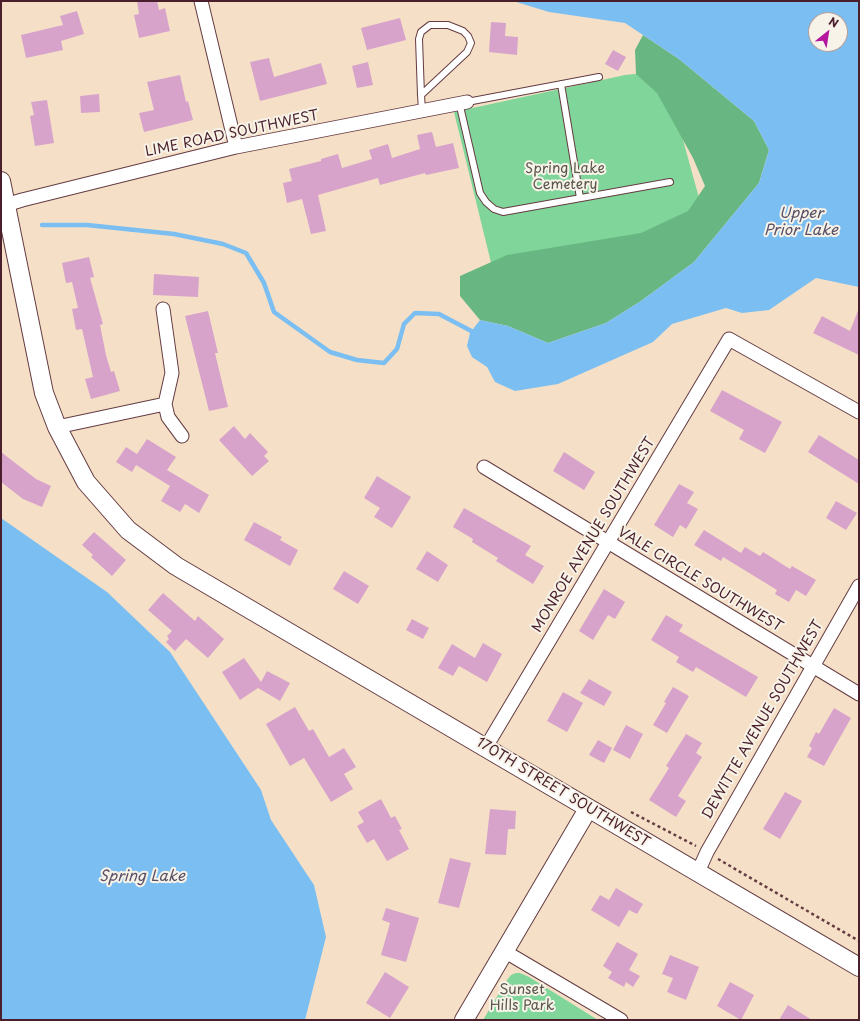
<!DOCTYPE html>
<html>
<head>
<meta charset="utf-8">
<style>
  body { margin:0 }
  #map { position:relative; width:860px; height:1021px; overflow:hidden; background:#f5e0c7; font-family:"Playpen Sans",sans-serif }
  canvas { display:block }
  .frame { position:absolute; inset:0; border:2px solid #4a1f2b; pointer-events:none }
  .north { position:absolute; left:808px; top:12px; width:40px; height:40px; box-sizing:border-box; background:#f7f3e8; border:1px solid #b29e9c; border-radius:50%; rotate:30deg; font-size:11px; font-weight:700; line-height:16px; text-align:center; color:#4a1f2b }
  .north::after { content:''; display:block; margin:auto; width:14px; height:18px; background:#b5179e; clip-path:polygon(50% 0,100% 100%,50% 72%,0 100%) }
</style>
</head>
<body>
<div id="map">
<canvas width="860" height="1021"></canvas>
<div class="frame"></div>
<div class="north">N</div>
</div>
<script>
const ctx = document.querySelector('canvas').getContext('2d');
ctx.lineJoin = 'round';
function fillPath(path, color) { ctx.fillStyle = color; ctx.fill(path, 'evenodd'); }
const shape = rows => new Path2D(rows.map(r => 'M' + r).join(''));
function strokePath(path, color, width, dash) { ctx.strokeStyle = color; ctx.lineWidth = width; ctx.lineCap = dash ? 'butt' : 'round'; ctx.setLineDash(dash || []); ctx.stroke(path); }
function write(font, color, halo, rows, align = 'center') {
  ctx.font = font + ' "Playpen Sans",sans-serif'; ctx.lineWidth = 4; ctx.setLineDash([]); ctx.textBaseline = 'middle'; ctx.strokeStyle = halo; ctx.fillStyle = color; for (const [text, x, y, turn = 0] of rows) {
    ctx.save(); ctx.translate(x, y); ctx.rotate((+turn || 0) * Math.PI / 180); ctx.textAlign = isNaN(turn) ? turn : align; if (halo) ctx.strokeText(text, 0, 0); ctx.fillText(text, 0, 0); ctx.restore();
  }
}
fillPath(shape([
  [664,71,709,234,496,283,454,112,625,75],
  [516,973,520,973,529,977,598,1020,483,1020,507,980,511,975]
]), '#80d69a');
fillPath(shape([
  [643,35,679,59,754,121,769,150,759,183,694,262,641,301,606,323,548,343,508,326,480,320,460,296,460,276,507,255,641,233,688,211,705,186,693,158,657,93,636,74,635,50]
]), '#68b782');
fillPath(shape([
  [513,1,859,1,859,287,816,278,769,310,742,313,726,308,672,324,653,342,558,384,515,391,495,382,487,367,472,357,467,346,470,333,480,320,508,326,548,343,606,323,641,301,694,262,759,183,769,150,754,121,679,59,625,23,549,12],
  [816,20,840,20,840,44,816,44],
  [1,518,107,592,170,652,261,790,271,820,314,885,326,937,305,1020,1,1020]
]), '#7bbef1');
strokePath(shape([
  [42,225,87,225,174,234,223,244,246,253,264,283,274,312,330,352,357,360,384,363,397,349,404,324,415,313,439,314,477,334]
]), '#7bbef1', 4.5);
fillPath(shape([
  [137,1,157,1,159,10,165,8,170,31,139,38,134,15,139,14],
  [77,11,84,34,61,41,63,50,26,58,21,35,63,25,60,16],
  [400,18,406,40,367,50,361,28],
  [491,22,506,23,505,36,518,37,517,55,489,52],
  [613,50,626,57,618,71,605,64],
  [269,58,274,77,321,63,327,84,260,101,250,62],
  [368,62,373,85,357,88,352,66],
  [180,75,186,102,188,101,193,120,144,132,139,113,154,110,147,82],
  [99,94,100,112,81,113,80,96],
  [47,100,54,143,35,146,30,116,34,115,31,102],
  [432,132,436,147,453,143,459,168,426,175,425,173,380,185,378,178,318,195,326,231,311,234,302,199,287,203,283,183,292,181,289,169,321,161,321,159,338,154,342,168,372,159,369,150,388,144,392,158,420,149,417,135],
  [89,257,94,277,90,278,103,324,100,325,106,355,111,372,114,371,120,391,91,399,85,379,93,377,82,329,76,330,72,309,78,308,72,282,66,283,62,263],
  [154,274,199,277,198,297,153,295],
  [859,308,859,355,813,333,822,316,850,331],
  [208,311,218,353,215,353,228,407,209,411,185,316],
  [722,390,782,422,765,453,739,439,744,430,710,411],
  [234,426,245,439,250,433,268,452,264,456,269,461,252,476,219,440],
  [819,435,859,460,859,484,808,452],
  [147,439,176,457,167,470,209,495,199,513,185,504,180,512,161,501,170,486,136,465,132,472,116,462,126,447,137,454],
  [1,452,36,479,51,486,42,507,23,499,1,482],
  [564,452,595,472,584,490,553,471],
  [377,476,411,497,392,528,374,517,380,508,364,498],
  [679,484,694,492,687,503,698,509,686,529,680,525,673,537,654,525],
  [836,501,857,513,846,530,826,518],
  [464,508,531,546,525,555,544,566,533,584,496,561,498,558,472,542,473,539,453,527],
  [254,522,282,537,280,540,298,550,290,566,244,540],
  [704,530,741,553,745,547,760,556,763,552,790,569,792,566,816,580,806,596,796,590,789,602,775,594,777,590,723,557,721,561,694,545],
  [94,532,126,560,112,576,91,557,93,555,82,545],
  [427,551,448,565,438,582,416,569],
  [344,571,369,586,358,604,333,589],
  [604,589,625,602,615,619,608,615,593,640,579,631],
  [163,593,195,621,198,616,224,639,208,658,186,639,175,651,166,642,169,639,167,636,172,631,148,610],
  [666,615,683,625,679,631,758,677,746,697,696,667,693,672,676,662,679,657,651,640],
  [412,619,429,628,423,639,406,630],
  [483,643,502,654,487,682,459,666,453,676,438,668,452,644,475,658],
  [244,658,261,682,267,671,290,683,280,701,258,688,240,700,222,672],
  [589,679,612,692,604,706,580,693],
  [673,687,689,696,667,733,653,725,666,703,664,702],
  [563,692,583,703,567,732,547,721],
  [295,707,309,731,313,729,329,757,344,748,356,767,344,774,353,789,331,802,304,758,290,766,266,724],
  [834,708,851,718,824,766,807,757,812,748,809,746,816,732,819,734],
  [626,725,643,734,630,759,613,750],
  [686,734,702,743,696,753,702,757,678,796,686,801,676,817,649,800,669,768,666,766],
  [598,740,612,748,604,763,589,755],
  [785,792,802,801,780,839,763,829],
  [381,799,391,818,395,816,402,829,399,830,409,849,387,861,374,839,367,843,357,826,364,822,358,812],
  [490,809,516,811,515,829,508,829,506,855,485,854],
  [450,858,471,863,459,908,438,903],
  [616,888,643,904,637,914,629,910,619,927,591,910,600,895,609,900],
  [386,908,419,918,406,962,381,955,390,923,382,920],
  [617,942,638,954,629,970,640,976,633,987,626,982,624,987,608,978,612,972,603,966],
  [670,955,699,967,686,1000,667,992,673,978,662,974],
  [385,972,409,987,390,1018,366,1003],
  [730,982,754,995,741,1020,717,1006],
  [788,1005,812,1020,779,1020]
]), '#d7a3ca');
const lane = shape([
  [561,84,580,198],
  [421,95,467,52,471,43,468,36,463,31,448,25,430,25,421,32,419,39,421,95,422,110],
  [459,102,480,193,486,202,494,209,503,212,670,182],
  [467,102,599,77]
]);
const street = shape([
  [201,1,236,147],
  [6,205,22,200,236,147,467,102],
  [163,309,172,373,165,404,168,417,182,436],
  [57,427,165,404],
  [484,467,859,694],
  [486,747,729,339,859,412],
  [698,872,707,852,859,586],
  [504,951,621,1020]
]);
const secondary = shape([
  [1,181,44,393,57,427,86,482,128,530,176,566,859,967],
  [464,1020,588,809]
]);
strokePath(lane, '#643c42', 8);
strokePath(street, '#643c42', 15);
strokePath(secondary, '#643c42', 20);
strokePath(shape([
  [631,812,696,846],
  [718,859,859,941]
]), '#643c42', 2.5, [3, 3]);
strokePath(lane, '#fff', 6);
strokePath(street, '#fff', 13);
strokePath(secondary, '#fff', 18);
write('14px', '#4a1f2b', '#f7f3e8', [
  ["LIME ROAD SOUTHWEST",232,134,-12],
  ["MONROE AVENUE SOUTHWEST",594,535,-59],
  ["VALE CIRCLE SOUTHWEST",700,580,31],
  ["DEWITTE AVENUE SOUTHWEST",763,720,-60],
  ["170TH STREET SOUTHWEST",563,793,31]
]);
write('14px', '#5a564c', '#f7f3e8', [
  ["Spring Lake",565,169],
  ["Cemetery",565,185],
  ["Sunset",522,990],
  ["Hills Park",522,1006]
]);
write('italic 15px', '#594f66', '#f7f3e8', [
  ["Upper",801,214],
  ["Prior Lake",801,231],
  ["Spring Lake",142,877]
]);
</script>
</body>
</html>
